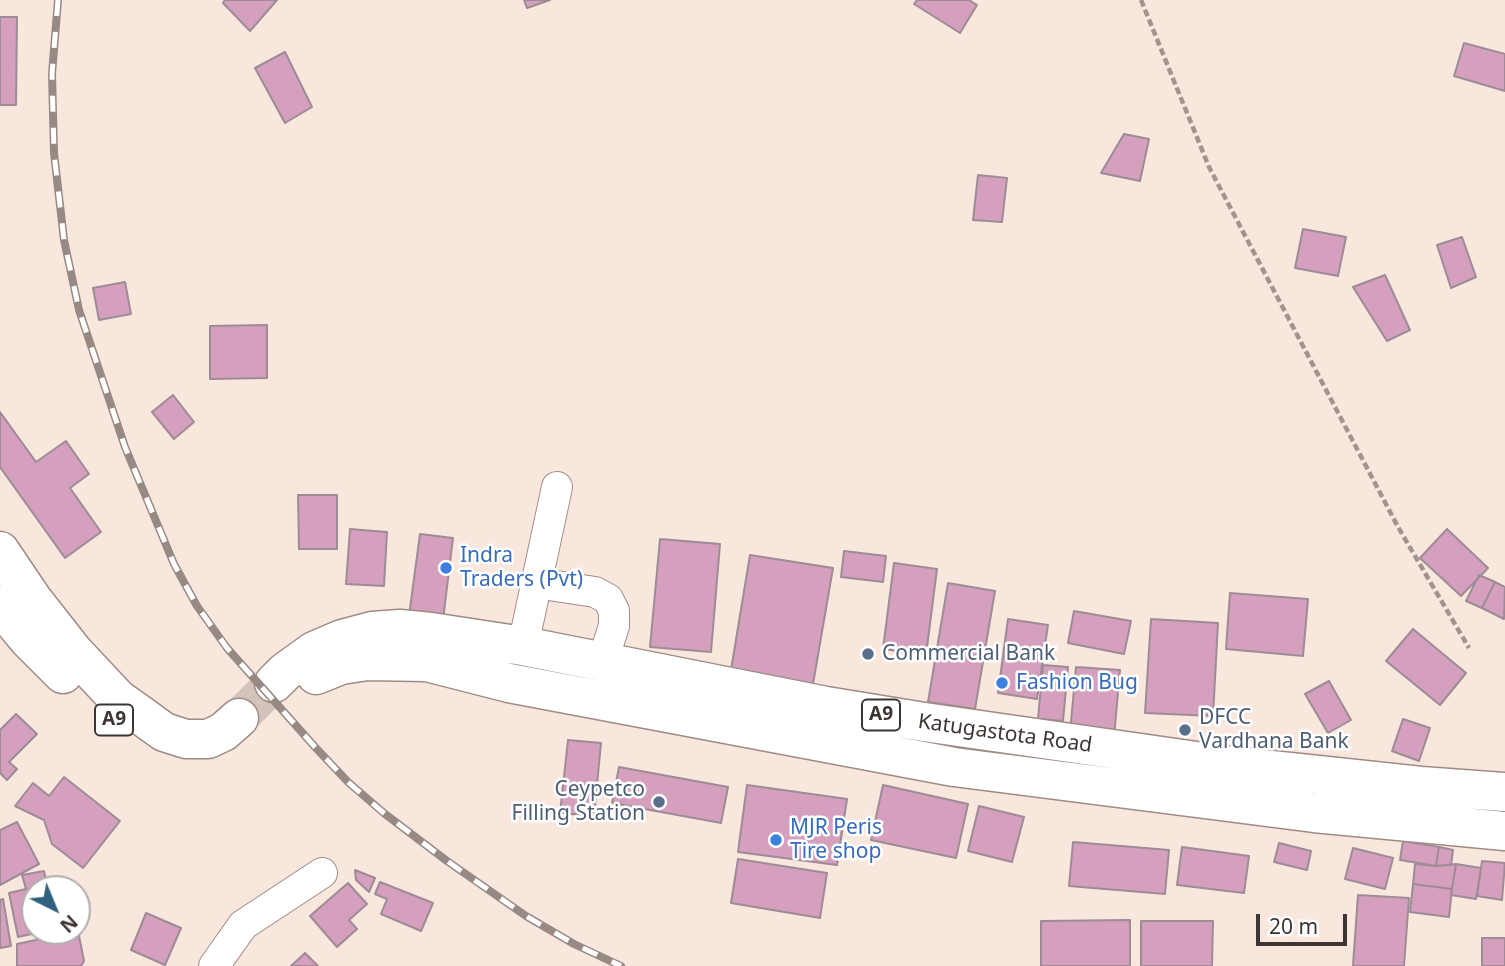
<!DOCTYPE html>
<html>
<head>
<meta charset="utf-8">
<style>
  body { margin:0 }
  #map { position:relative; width:1505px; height:966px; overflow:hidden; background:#f9e6dd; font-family:"Noto Sans",sans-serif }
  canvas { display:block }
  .north { position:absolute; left:21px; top:875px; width:70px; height:70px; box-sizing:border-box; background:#fff; border:2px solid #b1aead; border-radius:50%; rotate:137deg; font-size:19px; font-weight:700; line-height:28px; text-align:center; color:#3d3532 }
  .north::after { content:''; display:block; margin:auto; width:24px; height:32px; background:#2f617e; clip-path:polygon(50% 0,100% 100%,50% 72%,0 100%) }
  .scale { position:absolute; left:1256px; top:914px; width:91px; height:32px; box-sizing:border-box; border:4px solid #3d3532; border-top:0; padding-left:9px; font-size:21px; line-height:24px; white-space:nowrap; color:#3d3532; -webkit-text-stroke:5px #fff; paint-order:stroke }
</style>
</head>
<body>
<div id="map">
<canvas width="1505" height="966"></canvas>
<div class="north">N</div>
<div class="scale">20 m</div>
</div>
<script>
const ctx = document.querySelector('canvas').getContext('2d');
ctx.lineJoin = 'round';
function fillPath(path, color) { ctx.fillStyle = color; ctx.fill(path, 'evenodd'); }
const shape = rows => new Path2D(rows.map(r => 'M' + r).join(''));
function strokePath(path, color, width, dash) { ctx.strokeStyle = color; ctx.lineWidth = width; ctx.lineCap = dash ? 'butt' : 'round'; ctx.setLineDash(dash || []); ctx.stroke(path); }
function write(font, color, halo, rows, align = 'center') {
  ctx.font = font + ' "Noto Sans",sans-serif'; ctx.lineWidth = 5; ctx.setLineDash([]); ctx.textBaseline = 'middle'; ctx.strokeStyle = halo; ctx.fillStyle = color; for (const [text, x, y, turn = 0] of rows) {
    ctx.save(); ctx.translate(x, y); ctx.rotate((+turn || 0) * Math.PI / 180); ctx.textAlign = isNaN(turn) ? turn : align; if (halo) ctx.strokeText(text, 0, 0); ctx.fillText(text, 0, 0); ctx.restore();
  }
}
const building = shape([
  [225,0,277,0,250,31,223,3,225,0],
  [524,0,550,0,527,8,524,0],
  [917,0,969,0,977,5,960,33,914,4,917,0],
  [0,17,17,17,16,105,0,105,0,17],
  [1464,43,1505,54,1505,91,1454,76,1464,43],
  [285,52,312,107,285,123,255,68,285,52],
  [1124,134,1149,139,1140,181,1101,173,1124,134],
  [978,175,1007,178,1002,222,973,220,978,175],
  [1303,229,1346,237,1338,276,1295,268,1303,229],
  [1462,237,1476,277,1451,288,1437,245,1462,237],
  [1385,275,1410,330,1387,341,1353,287,1385,275],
  [125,282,131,314,99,320,93,288,125,282],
  [267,325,267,378,210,379,210,326,267,325],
  [173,395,194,422,174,439,152,412,173,395],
  [0,412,36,462,66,441,89,474,70,488,101,532,65,558,0,467,0,412],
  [298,495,337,495,337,549,299,549,298,495],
  [350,529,387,532,384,586,346,584,350,529],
  [1447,529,1488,568,1461,596,1420,558,1447,529],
  [420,534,453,538,443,620,409,616,420,534],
  [660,539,720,544,711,652,650,647,660,539],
  [844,551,886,556,883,582,841,577,844,551],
  [750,555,833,568,813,684,731,670,750,555],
  [894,563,937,569,926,655,883,649,894,563],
  [1479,575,1495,582,1482,608,1466,601,1479,575],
  [1495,582,1505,587,1504,619,1482,608,1495,582],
  [948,583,995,591,975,709,928,702,948,583],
  [1230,593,1308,599,1303,656,1226,649,1230,593],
  [1074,611,1131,621,1124,654,1068,643,1074,611],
  [1008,619,1048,625,1037,699,998,693,1008,619],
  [1151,619,1218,623,1213,716,1145,713,1151,619],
  [1413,629,1466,673,1440,705,1386,661,1413,629],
  [1043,665,1068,667,1063,721,1038,719,1043,665],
  [1076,667,1120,670,1114,737,1070,733,1076,667],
  [1329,681,1351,720,1328,733,1305,694,1329,681],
  [16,714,37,734,9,762,17,769,7,780,0,773,0,730,16,714],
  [1403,719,1430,728,1419,761,1392,751,1403,719],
  [568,740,601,743,594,816,560,813,568,740],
  [619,767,728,787,721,823,612,803,619,767],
  [64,777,120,821,83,868,52,844,44,820,15,806,33,783,49,796,64,777],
  [747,785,847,799,837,865,738,852,747,785],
  [883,785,968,804,956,858,871,840,883,785],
  [979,806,1024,817,1012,862,968,851,979,806],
  [17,822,39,864,0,885,0,830,17,822],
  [1403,841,1439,847,1436,866,1400,860,1403,841],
  [1073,842,1169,850,1165,894,1069,886,1073,842],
  [1279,843,1311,851,1307,870,1274,862,1279,843],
  [1182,847,1249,856,1244,893,1177,885,1182,847],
  [1439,847,1453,850,1451,865,1436,866,1439,847],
  [1353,848,1393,858,1385,889,1345,879,1353,848],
  [738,859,827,873,820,918,731,903,738,859],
  [1482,861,1505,863,1502,900,1477,896,1482,861],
  [1415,864,1436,866,1456,864,1452,889,1413,884,1415,864],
  [1456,864,1481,868,1476,899,1451,895,1456,864],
  [355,870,375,878,369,892,356,880,355,870],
  [44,871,48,889,35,889,35,931,45,931,18,937,9,893,26,889,22,875,44,871],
  [380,882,433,903,421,931,381,914,387,899,375,894,380,882],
  [348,883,367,904,349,920,357,929,337,947,310,916,348,883],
  [1413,884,1452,889,1449,917,1410,912,1413,884],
  [1358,895,1409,898,1404,966,1353,966,1358,895],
  [3,899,11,946,0,948,0,900,3,899],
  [146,913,181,928,165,965,131,950,146,913],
  [1130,920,1130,966,1041,966,1041,921,1130,920],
  [1141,921,1213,921,1212,966,1141,966,1141,921],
  [78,931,84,961,81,966,17,966,17,944,78,931],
  [1482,938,1505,938,1505,966,1482,966,1482,938],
  [305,953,318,966,291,966,305,953]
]);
fillPath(building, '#d59fbe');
strokePath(building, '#9d8c95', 2);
strokePath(shape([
  [239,718,274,683]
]), '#d3c3bb', 38, [38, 19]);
const minor = shape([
  [536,583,595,592,608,599,614,611,614,626,602,663],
  [523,646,557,487],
  [214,966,243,925,322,873]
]);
const highway = shape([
  [0,551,33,600,73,651,118,699,142,716,164,732,186,739,208,739,223,732,239,718],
  [0,605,28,639,63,674],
  [316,675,341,665,367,661,427,662,509,683,954,767,1314,813,1505,831],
  [274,683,285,672,314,651,342,639,372,631,400,629,431,632,523,646,826,706,924,722,1224,765,1421,786,1505,792]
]);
strokePath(minor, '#9e8c84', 32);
strokePath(highway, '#9e8c84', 41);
strokePath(shape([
  [1141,0,1209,167,1398,527,1469,648]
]), '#a1938d', 4.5, [7, 3.5]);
strokePath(minor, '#fff', 30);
strokePath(highway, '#fff', 38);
const rail = shape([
  [58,0,52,74,54,153,64,240,79,310,125,447,174,564,197,606,227,648,315,747,348,782,385,814,447,861,526,916,574,944,621,966]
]);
strokePath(rail, '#978a84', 8);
strokePath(rail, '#fff', 5, [16]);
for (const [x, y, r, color] of [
  [446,568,7,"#3f7fe0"],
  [868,654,7,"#5c6f8a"],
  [1002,683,7,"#3f7fe0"],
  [1185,730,7,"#5c6f8a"],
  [659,802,7,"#5c6f8a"],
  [776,840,7,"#3f7fe0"]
]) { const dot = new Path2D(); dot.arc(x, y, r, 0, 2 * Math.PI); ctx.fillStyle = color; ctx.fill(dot); strokePath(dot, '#fff', 2.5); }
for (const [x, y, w] of [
  [881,715,38],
  [114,720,38]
]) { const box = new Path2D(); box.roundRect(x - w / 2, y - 15.5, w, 31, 5); ctx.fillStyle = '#fff'; ctx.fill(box); strokePath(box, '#3d3532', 2); }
write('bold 19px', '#3d3532', null, [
  ["A9",881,715],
  ["A9",114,720]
]);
write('21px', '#366cbe', '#fff', [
  ["Indra",460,556],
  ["Traders (Pvt)",460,580],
  ["Fashion Bug",1016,683],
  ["MJR Peris",790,828],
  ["Tire shop",790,852]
], 'left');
write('21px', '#4e5e75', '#fff', [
  ["Commercial Bank",882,654],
  ["DFCC",1199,718],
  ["Vardhana Bank",1199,742],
  ["Ceypetco",645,790,"right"],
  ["Filling Station",645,814,"right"]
], 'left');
write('21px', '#3d3532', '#fff', [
  ["Katugastota Road",1005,734,8]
]);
</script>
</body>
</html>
